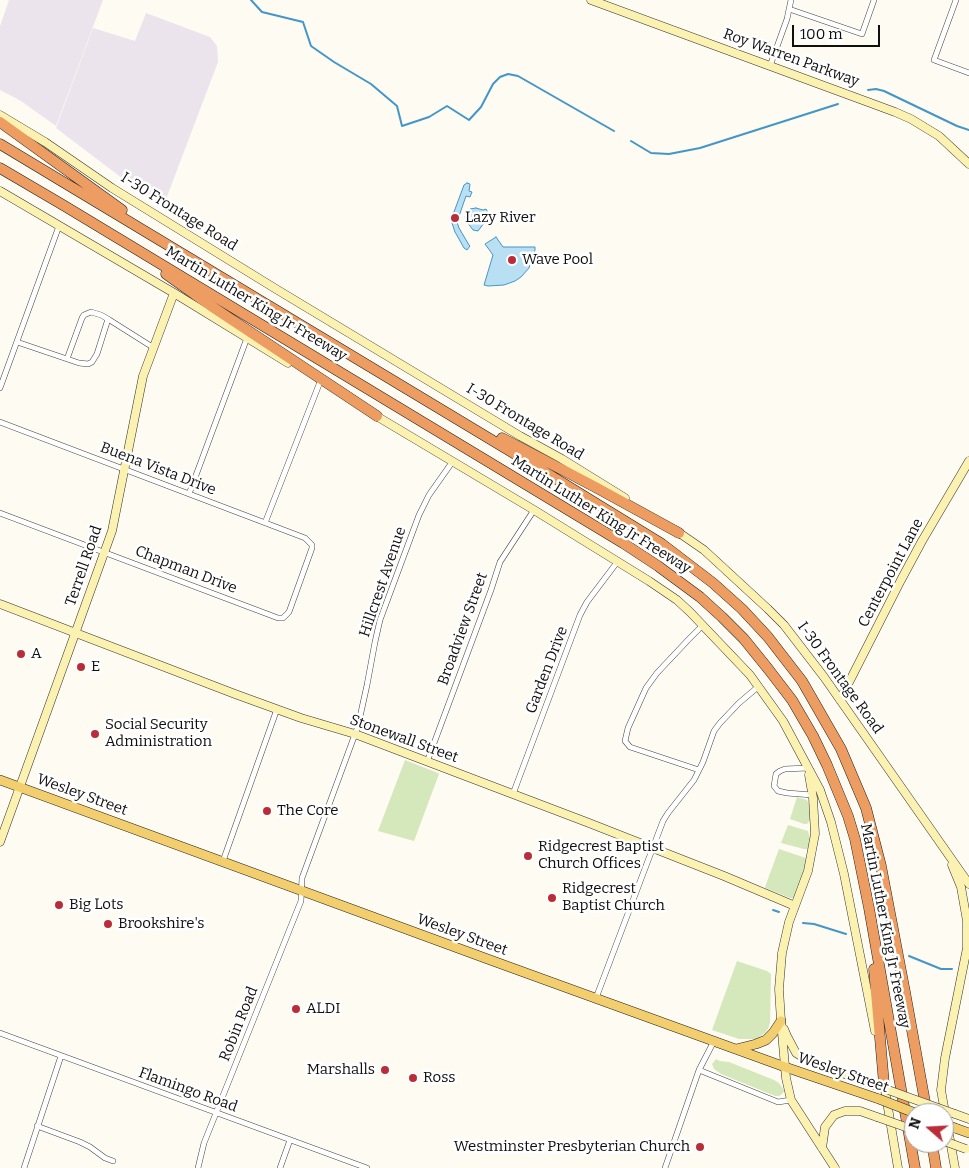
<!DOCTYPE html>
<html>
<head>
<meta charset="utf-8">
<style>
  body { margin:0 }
  #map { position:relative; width:969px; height:1168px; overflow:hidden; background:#fefbf2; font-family:Bitter,serif }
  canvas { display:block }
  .north { position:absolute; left:904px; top:1103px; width:50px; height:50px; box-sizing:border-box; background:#fff; border:1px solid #9f9f9f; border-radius:50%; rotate:289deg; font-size:14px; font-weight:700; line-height:20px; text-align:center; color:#0f0f0f }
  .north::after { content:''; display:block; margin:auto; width:18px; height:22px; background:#b92d38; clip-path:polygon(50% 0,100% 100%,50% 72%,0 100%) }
  .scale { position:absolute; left:792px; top:25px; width:88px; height:22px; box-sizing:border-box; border:2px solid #0f0f0f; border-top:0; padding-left:6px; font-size:15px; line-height:18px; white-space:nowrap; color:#0f0f0f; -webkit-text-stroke:4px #fff; paint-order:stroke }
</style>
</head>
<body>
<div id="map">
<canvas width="969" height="1168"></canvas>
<div class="north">N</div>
<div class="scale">100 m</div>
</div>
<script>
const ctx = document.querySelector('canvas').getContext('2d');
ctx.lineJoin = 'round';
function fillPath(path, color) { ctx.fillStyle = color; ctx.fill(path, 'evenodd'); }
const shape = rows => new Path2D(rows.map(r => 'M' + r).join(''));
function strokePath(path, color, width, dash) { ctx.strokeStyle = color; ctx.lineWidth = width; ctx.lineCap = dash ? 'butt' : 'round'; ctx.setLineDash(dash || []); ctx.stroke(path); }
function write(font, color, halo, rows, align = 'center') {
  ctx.font = font + ' Bitter,serif'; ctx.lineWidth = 5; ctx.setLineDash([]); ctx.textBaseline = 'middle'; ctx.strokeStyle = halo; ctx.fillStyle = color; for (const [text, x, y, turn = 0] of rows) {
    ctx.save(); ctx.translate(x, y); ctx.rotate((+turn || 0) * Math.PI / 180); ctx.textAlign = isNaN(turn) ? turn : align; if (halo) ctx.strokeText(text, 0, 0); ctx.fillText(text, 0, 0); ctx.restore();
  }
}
fillPath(shape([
  [9,0,103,0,56,126,21,101,0,90,0,26],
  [146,13,210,37,217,46,218,62,163,207,139,191,56,128,93,28,135,41]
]), '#ece4ed');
fillPath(shape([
  [405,760,438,773,439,774,414,841,378,831],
  [797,797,807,800,809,805,811,818,807,824,804,824,790,819],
  [788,825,808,831,810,838,809,847,807,849,804,849,781,843],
  [779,849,806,858,806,864,804,873,796,895,793,898,790,898,765,888,765,887],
  [737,961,767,971,771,974,770,1023,768,1029,765,1033,756,1039,739,1039,712,1030],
  [716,1059,720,1061,729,1062,774,1080,779,1083,783,1089,785,1090,782,1094,779,1096,775,1096,721,1074,714,1069,712,1064]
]), '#d4e8bc');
const water = shape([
  [467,183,470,184,469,191,472,192,470,197,466,196,457,222,459,228,469,245,470,246,467,250,464,248,455,232,451,220,464,185,467,183],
  [476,208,483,210,486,209,489,214,489,223,484,223,478,231,473,230,467,222,465,217,470,209,476,208],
  [496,237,503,247,535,247,535,250,529,268,521,277,515,281,504,285,488,286,484,285,493,255,485,244,496,237]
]);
fillPath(water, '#b9dff3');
strokePath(water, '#4396c7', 1);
strokePath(shape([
  [251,0,262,12,303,22,311,46,334,62,371,84,397,106,402,126,429,117,447,106,469,120,481,107,493,84,500,77,508,74,518,76,614,131],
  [868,90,876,89,884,91,957,126,969,130],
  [631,141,651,153,669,154,700,148,838,104],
  [773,910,779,912],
  [803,923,814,924,846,934],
  [909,956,941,969,952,969]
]), '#4396c7', 2);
const street = shape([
  [956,0,934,60,969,73],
  [789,9,862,34,874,0],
  [770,66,787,19,791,0],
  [17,342,79,363,88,364,92,362,97,354,108,319],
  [67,359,82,318,84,315,91,312,101,315,108,319,154,348],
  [0,388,59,226],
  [0,422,305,538,312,545,312,548,289,612,283,618,278,618,0,513],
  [189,494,247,338],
  [265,523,320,382],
  [427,762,491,590,500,562,534,510],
  [808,768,785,769,780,771,776,774,774,786,778,791,787,793,812,795],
  [699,770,630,747,625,741,628,728,646,688,657,673,689,639,703,625],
  [513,794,580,615,587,602,618,561],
  [223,861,277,709],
  [596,998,663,821,668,813,694,780,703,762,714,731,720,723,739,703,759,686],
  [0,1033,367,1168],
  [699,1070,778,1102,791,1100],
  [37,1126,80,1142,90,1147,105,1158,113,1161],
  [24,1168,61,1056],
  [198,1168,204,1143,301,901,302,878,358,726,367,685,375,642,380,620,419,515,429,495,453,461],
  [280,1168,290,1140],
  [665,1168,699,1070,714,1041]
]);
const secondary = shape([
  [591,0,895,112,911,119,939,136,969,164],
  [0,115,45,142,112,188,276,289,520,436,562,459,625,498],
  [0,191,174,293,288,363],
  [373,414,534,510,649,581,677,600,690,612,750,675,783,721,820,790,831,822,844,874,875,1031],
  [675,530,704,550,768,609,784,625,824,677,969,884],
  [0,604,235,694,301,718,355,734,589,823,724,876,795,906],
  [840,700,901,580,922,541,969,461],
  [809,775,813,798,815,834,808,871,789,922,782,953,779,989,781,1021,786,1078,791,1100,835,1168],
  [0,842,112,531,143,376,174,293],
  [952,865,961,887,967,921,967,948,945,1058,941,1090,955,1168],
  [784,1029,787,1036,796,1053,807,1060,877,1086],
  [884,1084,898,1168],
  [955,1114,969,1119],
  [822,1148,825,1127,834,1115,845,1111,860,1111,877,1117]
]);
const primary = shape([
  [0,780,493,961,785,1067,879,1099],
  [736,1049,756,1044,766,1040,773,1033,781,1021],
  [955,1128,969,1133]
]);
const highway = shape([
  [0,122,122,210],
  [0,144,535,466,662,544,713,583,742,609,768,637,802,681,841,749,866,808,881,866,905,992,927,1113],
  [0,168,63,205,623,543,658,566,700,597,722,617,744,639,769,670,792,700,813,736,827,765,848,816,855,839,869,908,915,1168],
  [166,274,211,306,377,416],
  [502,438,597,488,679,533],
  [874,969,884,1084],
  [932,1143,936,1168]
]);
strokePath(street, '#424242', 6);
strokePath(secondary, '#313131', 9);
strokePath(primary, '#202020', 10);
strokePath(highway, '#202020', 11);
strokePath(street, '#fff', 5);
strokePath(secondary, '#fbf1b0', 8);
strokePath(primary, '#f2ce6e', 9);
strokePath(highway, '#ed9d61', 10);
const secondaryBridge = shape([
  [877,1086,955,1114],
  [877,1117,914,1130],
  [944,1141,966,1149]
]);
const primaryBridge = shape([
  [879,1099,915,1113],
  [944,1124,955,1128]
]);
strokePath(secondaryBridge, '#313131', 9, []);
strokePath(primaryBridge, '#202020', 10, []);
strokePath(secondaryBridge, '#fbf1b0', 8);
strokePath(primaryBridge, '#f2ce6e', 9);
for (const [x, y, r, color] of [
  [455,218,5,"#b92d38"],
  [512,260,5,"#b92d38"],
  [21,654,5,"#b92d38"],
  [81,667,5,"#b92d38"],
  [95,734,5,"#b92d38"],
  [267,811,5,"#b92d38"],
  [528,856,5,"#b92d38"],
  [552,898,5,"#b92d38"],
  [59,905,5,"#b92d38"],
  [108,924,5,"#b92d38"],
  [296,1009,5,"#b92d38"],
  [385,1070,5,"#b92d38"],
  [413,1078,5,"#b92d38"],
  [700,1147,5,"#b92d38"]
]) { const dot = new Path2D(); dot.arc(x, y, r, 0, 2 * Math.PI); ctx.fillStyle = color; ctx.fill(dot); strokePath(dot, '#fff', 2); }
write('15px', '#0f0f0f', '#fff', [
  ["Roy Warren Parkway",791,58,20],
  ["I-30 Frontage Road",179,212,32],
  ["Martin Luther King Jr Freeway",256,304,31],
  ["I-30 Frontage Road",525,422,31],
  ["Buena Vista Drive",158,469,21],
  ["Martin Luther King Jr Freeway",601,515,32],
  ["Terrell Road",84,566,-71],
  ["Chapman Drive",186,570,21],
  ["Centerpoint Lane",891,573,-62],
  ["Hillcrest Avenue",383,582,-71],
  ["Broadview Street",463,629,-70],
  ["Garden Drive",547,670,-69],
  ["I-30 Frontage Road",840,678,54],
  ["Stonewall Street",404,739,20],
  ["Wesley Street",82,795,20],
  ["Martin Luther King Jr Freeway",885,926,79],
  ["Wesley Street",462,935,20],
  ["Robin Road",239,1024,-68],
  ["Wesley Street",843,1073,19],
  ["Flamingo Road",188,1090,20]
]);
write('15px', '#0f0f0f', '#fff', [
  ["Lazy River",465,218],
  ["Wave Pool",522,260],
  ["A",31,654],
  ["E",91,667],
  ["Social Security",105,725],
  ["Administration",105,742],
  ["The Core",277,811],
  ["Ridgecrest Baptist",538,847],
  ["Church Offices",538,864],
  ["Ridgecrest",562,889],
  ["Baptist Church",562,906],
  ["Big Lots",69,905],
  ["Brookshire's",118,924],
  ["ALDI",306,1009],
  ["Marshalls",375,1070,"right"],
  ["Ross",423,1078],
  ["Westminster Presbyterian Church",690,1147,"right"]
], 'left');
</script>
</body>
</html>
